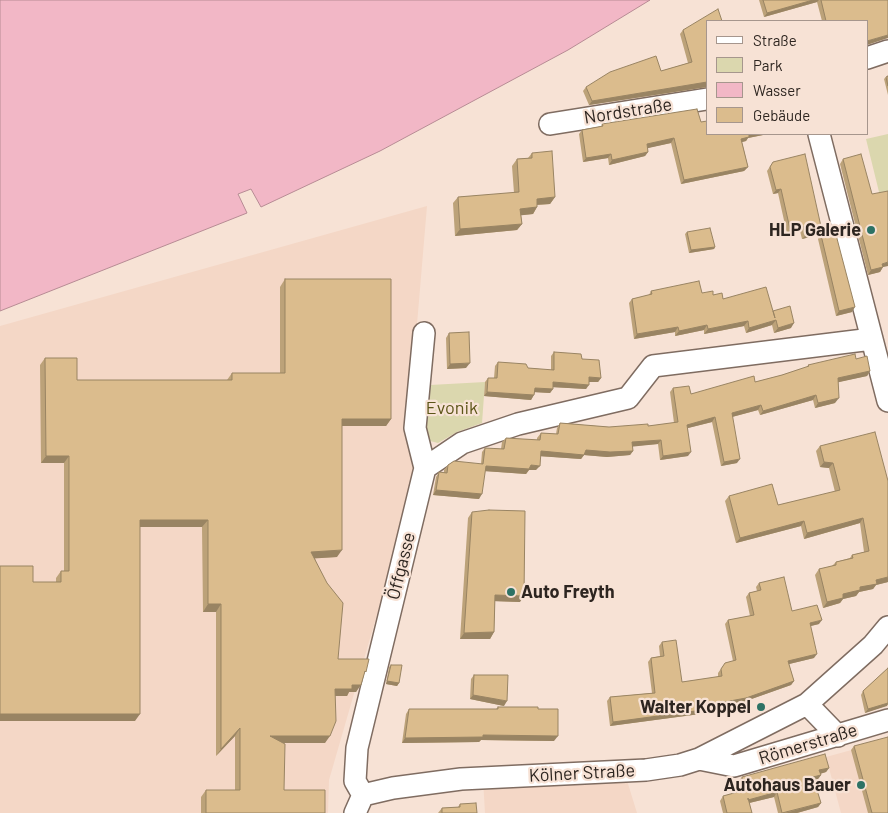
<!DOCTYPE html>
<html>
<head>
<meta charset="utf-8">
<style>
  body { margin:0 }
  #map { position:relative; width:888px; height:813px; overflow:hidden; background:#f7e2d5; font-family:Barlow,sans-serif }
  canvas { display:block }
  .legend { position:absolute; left:706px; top:20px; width:162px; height:115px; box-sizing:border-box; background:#f7e2d5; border:1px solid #a6968d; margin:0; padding:6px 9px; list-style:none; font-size:15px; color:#2d2520 }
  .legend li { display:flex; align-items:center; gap:10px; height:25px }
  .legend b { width:25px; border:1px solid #a6968d }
</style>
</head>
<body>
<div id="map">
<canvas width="888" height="813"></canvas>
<ul class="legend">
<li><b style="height:6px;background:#fff"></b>Straße</li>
<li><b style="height:14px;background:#dbd7ae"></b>Park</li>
<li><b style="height:14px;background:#f2b7c6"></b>Wasser</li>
<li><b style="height:14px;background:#dbbc8d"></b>Gebäude</li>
</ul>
</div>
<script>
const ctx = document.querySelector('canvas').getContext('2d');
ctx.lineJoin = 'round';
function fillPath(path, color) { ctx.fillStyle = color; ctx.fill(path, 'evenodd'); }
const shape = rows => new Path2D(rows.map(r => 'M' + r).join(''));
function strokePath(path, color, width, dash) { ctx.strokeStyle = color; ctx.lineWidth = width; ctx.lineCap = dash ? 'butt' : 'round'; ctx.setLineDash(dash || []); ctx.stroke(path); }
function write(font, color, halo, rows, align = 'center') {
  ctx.font = font + ' Barlow,sans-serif'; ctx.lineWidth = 4.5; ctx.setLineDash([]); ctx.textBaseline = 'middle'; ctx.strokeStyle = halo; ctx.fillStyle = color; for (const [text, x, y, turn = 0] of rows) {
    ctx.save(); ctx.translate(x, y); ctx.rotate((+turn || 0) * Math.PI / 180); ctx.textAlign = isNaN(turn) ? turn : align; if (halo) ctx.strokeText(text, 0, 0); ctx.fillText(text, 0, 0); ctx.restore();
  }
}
fillPath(shape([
  [427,206,409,419,417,476,329,780,328,813,0,813,0,326],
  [888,740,888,813,841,813,826,757],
  [625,774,637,813,485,813,483,779]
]), '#f4d7c6');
fillPath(shape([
  [888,134,888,194,880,196,866,139],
  [485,382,482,423,457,432,438,443,430,441,426,437,424,431,430,385]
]), '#dbd7ae');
const water = shape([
  [0,0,650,0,568,50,380,151,261,207,251,189,238,194,247,213,0,311,0,0]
]);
fillPath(water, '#f2b7c6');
strokePath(water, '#b78b94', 1);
const minor = shape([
  [867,58,888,51],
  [550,124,707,99],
  [819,134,888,401],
  [425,468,462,443,518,424,628,398,653,366,872,339],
  [807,704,838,736],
  [699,759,734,766,888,720],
  [363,795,355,781,357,748,425,468,415,428,424,333],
  [355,813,363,795,393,788,461,779,646,770,680,765,699,759,807,704,873,645,888,627]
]);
strokePath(minor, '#7f6c61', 24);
strokePath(minor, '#fff', 21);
fillPath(shape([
  [759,0,888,0,867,21,822,21,817,2,764,17],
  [707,21,707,87,589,105,583,91,586,87,661,71,688,63,680,34,683,30],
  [888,76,888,95,884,79,886,77],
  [701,122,707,134,768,134,748,138,746,141,742,142,748,167,744,171,681,184,671,143,647,148,648,152,645,156,609,165,608,158,583,162,579,134,582,130,601,127,602,124],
  [532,153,555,197,550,204,537,205,537,207,533,214,521,215,522,224,517,230,455,236,453,203,458,197,514,193,512,166,517,159,528,158],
  [843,159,883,267,880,272,868,275,840,164],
  [773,162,822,231,818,235,802,239,800,231,787,234,778,193,773,194,767,171],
  [687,232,715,247,714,249,689,253,685,234],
  [821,235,852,312,836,316,818,239],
  [285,279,391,419,386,426,342,426,337,557,315,558,338,659,364,675,356,692,349,692,347,696,335,696,325,743,282,743,284,790,325,813,201,813,201,797,206,790,235,790,235,736,216,756,216,612,203,612,202,527,140,527,135,721,33,582,56,582,56,578,61,571,64,571,64,463,41,463,40,365,45,358,77,380,227,380,232,373,280,373,280,287],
  [651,291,702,293,713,295,723,299,773,311,791,328,774,333,772,325,746,333,744,326,704,334,704,330,675,336,675,332,634,339,629,303,632,299,649,295],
  [449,333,466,368,447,369,446,338],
  [554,352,582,359,601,378,598,382,589,382,586,389,553,387,553,389,550,393,535,392,531,400,484,396,485,382,488,378,494,378,495,366,498,362,528,368,551,370,551,356],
  [856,359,870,371,867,376,838,382,835,403,815,408,813,400,760,415,758,410,732,417,737,463,721,466,712,422,688,428,688,456,660,460,658,444,632,446,633,451,630,455,607,457,584,455,581,459,540,456,536,470,529,470,526,474,485,471,479,499,433,495,436,477,439,472,444,473,444,470,448,465,481,464,482,452,485,448,501,449,502,442,506,438,537,440,537,438,541,433,556,434,557,428,560,423,609,427,648,426,674,423,670,392,673,388,691,394,755,382,782,375,807,367,808,365],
  [820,446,888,481,888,582,876,585,873,589,859,592,856,596,843,599,840,603,823,608,815,575,819,569,832,566,836,562,850,558,852,555,864,552,860,523,804,539,801,526,736,543,725,501,729,496,778,505,835,492,829,468,820,467,816,451],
  [472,512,520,602,495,601,494,632,490,639,460,639,468,518],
  [759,583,792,611,819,624,810,626,814,658,789,664,794,681,791,685,743,702,703,710,700,714,610,726,607,701,610,697,652,693,648,662,651,658,660,656,659,646,662,642,682,682,718,677,718,673,725,663,733,661,725,624,728,620,750,616,746,597,749,593,757,591,756,587],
  [391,665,399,683,397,686,386,684,389,667],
  [888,668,888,705,865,713,861,695,863,691],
  [474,675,504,706,470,699,471,679],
  [498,707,538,709,554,741,481,740,479,742,402,743,406,714,409,709,496,709],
  [854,746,888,813,868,813,851,750],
  [829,768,826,772,820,774,821,775,818,779,814,780,821,803,818,807,797,813,778,813,774,797,749,803,752,813,723,813,720,801,723,796,742,791,739,781,742,777],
  [460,804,477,813,438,813,442,808,458,807]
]), '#bca279');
fillPath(shape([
  [813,0,819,0,817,2,764,17,767,13],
  [888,35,888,38,867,45,867,41],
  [707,82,707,87,589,105,592,101],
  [753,134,768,134,748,138,746,141,738,143,741,139,749,135],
  [674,138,671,143,644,149,647,144],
  [648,152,645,156,609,165,612,160],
  [611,154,608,158,583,162,586,158],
  [748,167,744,171,681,184,684,180],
  [781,189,778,193,773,194,776,190],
  [555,197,550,204,532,205,537,199],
  [537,207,533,214,515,216,520,209],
  [522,224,517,230,455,236,460,229],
  [803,226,800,231,787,234,790,229],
  [822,231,818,235,802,239,806,235],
  [715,247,714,249,689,253,691,250],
  [888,262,888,266,879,268,882,264],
  [883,267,880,272,868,275,871,270],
  [855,307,852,312,836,316,839,311],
  [776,320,772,325,746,333,749,328],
  [748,321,744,326,704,334,708,329],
  [794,323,791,328,774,333,778,328],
  [707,325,704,330,675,336,679,331],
  [678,327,675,332,634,339,637,334],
  [470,363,466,368,447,369,450,364],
  [870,371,867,376,835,383,838,378],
  [589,377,601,378,598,382,586,382],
  [553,382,589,385,586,389,550,387],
  [535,388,553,389,550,393,532,392],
  [487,392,534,395,531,400,484,396],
  [816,395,813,400,760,415,763,411],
  [839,398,835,403,815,408,818,403],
  [761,405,758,410,728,418,732,413],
  [715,417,712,422,684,429,687,425],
  [342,419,391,419,386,426,337,426],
  [661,440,658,444,629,447,632,442],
  [586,450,633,451,630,455,607,457,584,455,581,459,537,456,541,451],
  [691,452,688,456,660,460,663,456],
  [46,456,69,456,64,463,41,463],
  [740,459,737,463,721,466,724,462],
  [824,462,833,463,829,468,820,467],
  [531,465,540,466,536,470,529,470,526,474,483,471,486,466],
  [436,490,482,494,479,499,433,495],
  [863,518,860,523,804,539,807,533],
  [140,520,208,520,202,527,134,527],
  [804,521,801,526,736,543,740,538],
  [342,550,337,557,306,559,311,552],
  [888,577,888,582,876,585,873,589,859,592,856,596,843,599,840,603,823,608,827,602,843,594,876,580],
  [495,595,524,596,520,602,490,601],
  [208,604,221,604,216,612,203,612],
  [822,620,819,624,807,627,810,623],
  [494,632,490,639,460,639,464,633],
  [817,654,814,658,785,665,788,661],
  [387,681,399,683,397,686,386,684],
  [794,681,791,685,743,702,703,710,700,714,610,726,613,722,703,706],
  [352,685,361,685,356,692,349,692,347,696,330,696,335,689],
  [473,695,507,701,504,706,470,699],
  [888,703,887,706,865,713,868,709],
  [0,714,140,714,135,721,0,721],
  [240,728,235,736,216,756,221,749],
  [483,735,558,736,554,741,481,740,479,742,402,743,405,738],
  [270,736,330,736,325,743,265,743],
  [829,768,826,772,816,775,819,770],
  [821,775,818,779,810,781,813,777],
  [777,792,774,797,745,804,748,800],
  [821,803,818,807,797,813,785,813]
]), '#998463');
const building = shape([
  [763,0,813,0,767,13,763,0],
  [821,0,888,0,888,35,867,41,867,21,826,21,821,0],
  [718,9,722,21,707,21,707,82,592,101,586,87,610,72,656,56,661,71,692,62,683,30,718,9],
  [888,76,888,86,886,77,888,76],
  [697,109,701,122,707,121,707,134,753,134,749,135,749,137,741,139,748,167,684,180,674,138,647,144,648,152,612,160,611,154,586,158,582,130,603,126,602,124,697,109],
  [552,151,555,197,537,199,537,207,520,209,522,224,460,229,458,197,519,192,517,159,532,158,532,153,552,151],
  [805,154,822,231,806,235,803,226,790,229,781,189,776,190,770,167,773,162,805,154],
  [861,154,872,194,888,191,888,262,882,264,883,267,871,270,843,159,861,154],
  [710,228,715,247,691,250,687,232,710,228],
  [835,231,855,307,839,311,821,235,835,231],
  [285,279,391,279,391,419,342,419,342,550,311,552,327,583,343,603,338,659,369,659,366,672,365,671,361,685,352,685,352,689,335,689,336,721,330,736,270,736,285,744,284,790,325,790,325,813,206,813,206,790,240,790,240,728,221,749,221,604,208,604,208,520,140,520,140,714,0,714,0,566,33,566,33,582,61,582,61,571,69,571,69,456,46,456,45,358,77,358,77,380,232,380,232,373,285,373,285,279],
  [699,281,702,293,713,291,713,295,722,293,723,299,766,287,775,318,773,311,790,306,794,323,778,328,776,320,749,328,748,321,708,329,707,325,679,331,678,327,637,334,632,299,652,294,651,291,699,281],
  [469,332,470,363,450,364,449,333,469,332],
  [554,352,581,354,582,359,599,360,601,378,589,377,589,385,553,382,553,389,535,388,534,395,487,392,488,378,497,378,498,362,526,364,528,368,554,370,554,352],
  [855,354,856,359,867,356,870,371,838,378,839,398,818,403,816,395,763,411,761,405,732,413,740,459,724,462,715,417,687,425,691,452,663,456,661,440,632,442,633,451,610,452,586,450,584,455,541,451,540,466,531,465,529,469,486,466,482,494,436,490,439,472,447,473,448,465,454,461,483,464,485,448,504,449,506,438,540,440,541,433,558,434,560,423,609,427,648,424,648,426,678,422,673,388,689,386,691,394,754,376,755,382,782,375,809,366,808,365,855,354],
  [875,432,888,481,888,577,876,580,877,584,860,587,860,590,843,594,843,598,827,602,819,569,836,565,836,562,853,558,852,555,869,551,863,518,807,533,804,521,740,538,729,496,772,484,778,505,840,490,833,463,824,462,820,446,875,432],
  [489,510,525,511,524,596,495,595,494,632,464,633,472,512,489,510],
  [784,577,792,611,817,605,822,620,810,623,817,654,788,661,794,681,746,698,703,706,703,710,613,722,610,697,655,693,651,658,664,656,662,642,676,640,682,682,722,676,721,669,725,663,736,660,728,620,754,615,749,593,761,590,759,583,784,577],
  [391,665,402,665,399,683,387,681,391,665],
  [888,668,888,703,868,709,863,691,888,668],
  [474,675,508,675,507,701,473,695,474,675],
  [498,707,538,707,538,709,558,709,558,736,483,735,483,737,405,738,409,709,498,709,498,707],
  [888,737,888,813,872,813,854,746,888,737],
  [825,754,829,768,819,770,821,775,813,777,821,803,782,813,777,792,748,800,748,798,752,813,727,813,723,796,745,790,742,777,825,754],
  [476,803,477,813,442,813,442,808,460,807,460,804,476,803]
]);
fillPath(building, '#dbbc8d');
strokePath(building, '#998463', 1);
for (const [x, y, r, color] of [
  [871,230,5,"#2d7265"],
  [511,592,5,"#2d7265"],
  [761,707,5,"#2d7265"],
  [861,785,5,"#2d7265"]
]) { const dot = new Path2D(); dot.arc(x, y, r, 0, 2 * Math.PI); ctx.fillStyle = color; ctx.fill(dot); strokePath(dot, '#f7e2d5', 2); }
write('18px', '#2d2520', '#f7e2d5', [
  ["Nordstraße",628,111,-9],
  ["Öffgasse",401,566,-76],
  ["Römerstraße",808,744,-17],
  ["Kölner Straße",582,773,-3]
]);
write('bold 18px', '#2d2520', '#f7e2d5', [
  ["HLP Galerie",861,230],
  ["Auto Freyth",521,592,"left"],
  ["Walter Koppel",751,707],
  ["Autohaus Bauer",851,785]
], 'right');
write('18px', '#5c5518', '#f7e2d5', [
  ["Evonik",452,408]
]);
</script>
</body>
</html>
